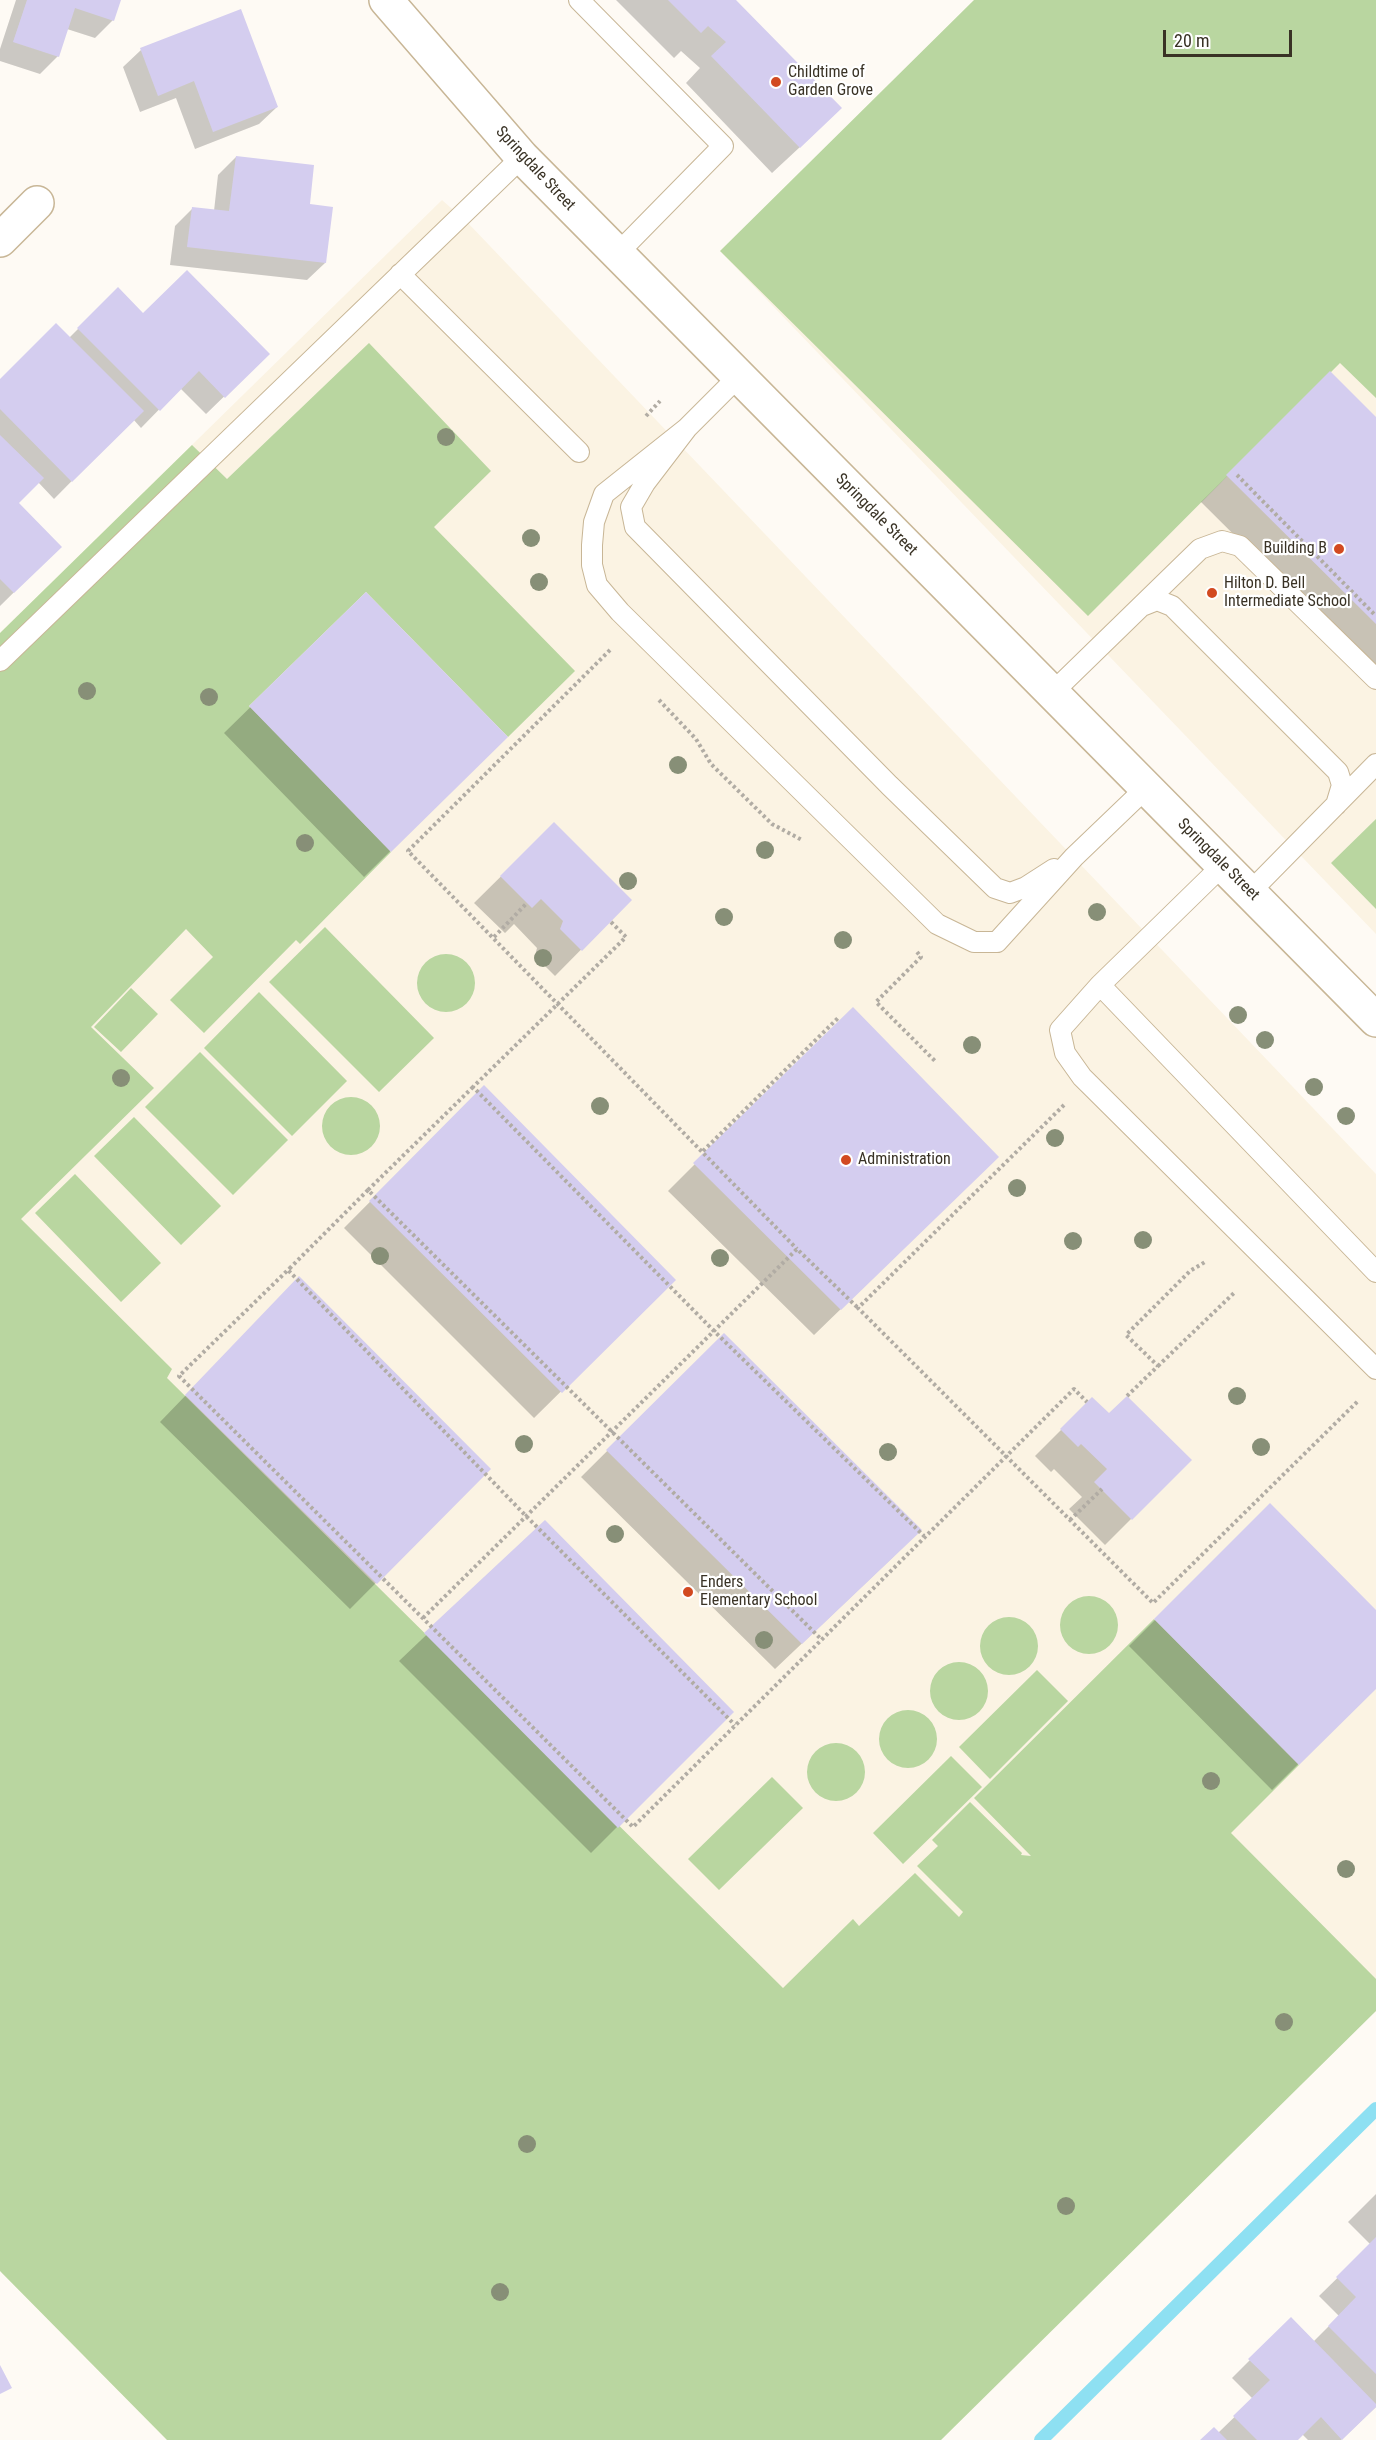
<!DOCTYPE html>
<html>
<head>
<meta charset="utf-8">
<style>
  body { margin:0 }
  #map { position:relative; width:1376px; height:2440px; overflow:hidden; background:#fefaf4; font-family:"Roboto Condensed",sans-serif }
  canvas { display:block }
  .scale { position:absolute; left:1163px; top:30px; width:129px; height:27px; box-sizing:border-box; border:3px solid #393225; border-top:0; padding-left:8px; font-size:18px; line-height:21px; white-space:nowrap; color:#393225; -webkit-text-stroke:4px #fff; paint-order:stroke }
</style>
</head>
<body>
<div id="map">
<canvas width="1376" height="2440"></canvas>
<div class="scale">20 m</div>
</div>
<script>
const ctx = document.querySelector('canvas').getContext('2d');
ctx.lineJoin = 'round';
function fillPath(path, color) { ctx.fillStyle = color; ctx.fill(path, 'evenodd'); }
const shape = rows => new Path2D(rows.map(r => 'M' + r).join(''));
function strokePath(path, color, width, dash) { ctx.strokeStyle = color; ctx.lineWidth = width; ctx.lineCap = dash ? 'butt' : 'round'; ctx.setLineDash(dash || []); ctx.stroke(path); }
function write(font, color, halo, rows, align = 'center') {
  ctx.font = font + ' "Roboto Condensed",sans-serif'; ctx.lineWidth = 4.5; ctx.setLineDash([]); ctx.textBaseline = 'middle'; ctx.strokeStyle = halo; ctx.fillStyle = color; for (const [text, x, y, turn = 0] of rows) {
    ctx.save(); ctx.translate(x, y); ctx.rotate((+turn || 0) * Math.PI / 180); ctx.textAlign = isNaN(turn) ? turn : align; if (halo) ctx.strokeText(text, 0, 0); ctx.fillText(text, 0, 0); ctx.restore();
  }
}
fillPath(shape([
  [988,0,1376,0,1376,934,720,251],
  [442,200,468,223,1376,1174,1376,2011,167,2440,0,2271,0,633]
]), '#fbf3e3');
fillPath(shape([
  [974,0,1376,0,1376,398,1340,363,1088,616,720,251],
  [369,343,491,471,434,527,575,671,508,737,366,592,249,706,391,852,300,944,296,940,204,1033,170,1000,213,957,186,929,91,1027,154,1088,21,1219,172,1369,167,1378,783,1988,853,1919,859,1926,915,1873,959,1917,963,1912,917,1866,938,1846,932,1840,970,1802,1022,1853,1021,1855,1031,1856,974,1798,1154,1619,1299,1765,1231,1833,1376,1979,1376,2011,941,2440,167,2440,0,2271,0,633,192,445,227,479],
  [1376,819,1376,909,1331,863],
  [325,927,434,1038,379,1092,269,982],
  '417 983a29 29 0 1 1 58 0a29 29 0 1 1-58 0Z',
  [131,988,158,1014,121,1052,94,1027],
  [259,992,347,1081,292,1136,204,1048],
  [200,1052,288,1140,233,1195,145,1107],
  '322 1126a29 29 0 1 1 58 0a29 29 0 1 1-58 0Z',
  [134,1117,221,1206,181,1245,94,1156],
  [75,1174,161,1263,121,1302,35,1213],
  '1060 1625a29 29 0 1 1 58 0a29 29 0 1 1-58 0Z',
  '980 1646a29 29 0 1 1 58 0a29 29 0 1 1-58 0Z',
  '930 1691a29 29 0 1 1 58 0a29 29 0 1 1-58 0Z',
  [1037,1670,1068,1701,990,1779,959,1747],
  '879 1739a29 29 0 1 1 58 0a29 29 0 1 1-58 0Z',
  '807 1772a29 29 0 1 1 58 0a29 29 0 1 1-58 0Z',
  [951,1756,982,1787,903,1864,873,1833],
  [772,1777,803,1808,719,1890,688,1859]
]), '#b9d6a0');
fillPath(shape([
  [16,0,120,0,113,20,95,38,67,29,58,56,40,74,0,61,0,49],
  [616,0,734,0,814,134,772,173,686,83,700,68,681,51,674,58],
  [141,50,277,107,259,124,195,149,176,98,140,112,123,67],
  [236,157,308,205,325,263,307,280,170,265,175,226,193,208,214,211,218,175],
  [118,289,143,315,268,354,206,414,180,388,141,428,133,419,54,499,38,482,17,503,60,547,0,606,0,381,69,338],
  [1330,374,1376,420,1376,676,1201,502],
  [366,594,506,737,364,877,224,733],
  [554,824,630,900,555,976,535,956,537,948,514,924,505,933,474,903],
  [484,1087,674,1280,534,1418,344,1228],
  [695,1164,971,1183,814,1335,668,1191],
  [273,1305,489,1469,350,1609,160,1422],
  [724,1335,894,1556,775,1669,581,1477],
  [1092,1399,1109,1415,1190,1460,1105,1545,1069,1509,1082,1497,1054,1469,1051,1472,1035,1456],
  [1270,1505,1376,1612,1376,1687,1272,1790,1129,1646],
  [545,1522,732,1712,591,1853,399,1661],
  [1376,2194,1376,2407,1341,2440,1308,2440,1302,2434,1296,2440,1203,2440,1218,2433,1253,2399,1232,2378,1291,2319,1313,2342,1339,2316,1319,2296,1371,2245,1348,2222]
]), '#0003');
strokePath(shape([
  [1041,2440,1376,2109]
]), '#8ee0f2', 14);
fillPath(shape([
  [27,0,121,0,114,21,75,8,59,57,13,42],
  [668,0,736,0,842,108,800,148,711,56,726,42,708,26,701,33],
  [241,9,278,107,213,132,194,81,158,96,140,48],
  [236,156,314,165,310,204,333,207,326,263,187,247,192,207,229,211],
  [187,270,270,354,225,398,199,371,160,411,77,328,118,287,143,313],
  [56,323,144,411,72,482,0,409,0,379],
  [1330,371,1376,417,1376,624,1226,475],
  [0,435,44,478,19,503,62,547,14,593,0,579],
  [366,592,508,737,391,852,249,706],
  [554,822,632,900,582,951,560,929,563,921,541,899,532,908,500,876],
  [853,1007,999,1157,841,1310,693,1163],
  [484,1085,676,1280,562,1393,369,1201],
  [299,1276,491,1469,377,1584,185,1395],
  [724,1333,922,1530,802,1644,606,1450],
  [1127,1396,1192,1460,1132,1520,1094,1482,1107,1469,1081,1444,1078,1447,1060,1429,1092,1397,1109,1413],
  [1270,1503,1376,1610,1376,1689,1299,1765,1154,1619],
  [545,1520,734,1712,618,1828,424,1633],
  [1376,2237,1376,2374,1328,2326,1356,2297,1336,2277],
  [1291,2317,1376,2404,1376,2407,1342,2440,1321,2417,1298,2440,1257,2440,1233,2416,1270,2380,1248,2359],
  [0,2365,12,2388,0,2394],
  [1214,2427,1227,2440,1200,2440]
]), '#d4cdef');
const service = shape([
  [579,0,723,146,617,254],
  [400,274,579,452],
  [738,377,687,428,645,483,631,507,635,527,889,785,995,888,1010,893,1026,887,1054,869],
  [687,428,604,494,594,522,592,545,592,565,597,585,620,612,937,924,974,942,997,942,1074,857,1146,788],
  [1142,606,1157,600,1172,606,1338,772,1342,785,1336,805],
  [0,661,522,157],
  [1052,693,1200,549,1222,541,1240,546,1376,679],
  [1223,865,1100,985,1376,1272],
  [1250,892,1376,764],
  [1100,985,1060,1030,1065,1053,1082,1077,1376,1369]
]);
const minor = shape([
  [0,240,37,203]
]);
const tertiary = shape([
  [386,0,522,157,1376,1020]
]);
strokePath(service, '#c8b696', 22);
strokePath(minor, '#c8b696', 36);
strokePath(tertiary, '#c8b696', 36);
strokePath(shape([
  [646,416,660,401],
  [1237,475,1376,616],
  [610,650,408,851,797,1249],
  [659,700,696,739,711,764,772,824,802,840],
  [611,922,626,937,473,1087,714,1331,924,1536],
  [494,937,527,903],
  [917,952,921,957,876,1002,936,1062],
  [473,1087,368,1190,821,1639],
  [1064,1105,858,1308,1153,1603,1358,1401],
  [703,1151,838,1018],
  [368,1190,288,1270,526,1516,735,1725],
  [291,1267,179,1376,633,1827,1074,1389,1087,1402],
  [1158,1366,1235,1292],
  [1127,1396,1158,1366,1126,1335,1190,1271,1205,1262],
  [1070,1520,1102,1489],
  [423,1618,797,1249,858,1308]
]), '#b1aca4', 4, [3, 3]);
strokePath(service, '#fff', 20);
strokePath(minor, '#fff', 33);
strokePath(tertiary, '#fff', 33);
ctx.fillStyle = '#878f77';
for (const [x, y] of [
  [446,437],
  [531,538],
  [539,582],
  [87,691],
  [209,697],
  [678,765],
  [305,843],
  [765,850],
  [628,881],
  [1097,912],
  [724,917],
  [843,940],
  [543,958],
  [1238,1015],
  [1265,1040],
  [972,1045],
  [121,1078],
  [1314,1087],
  [600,1106],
  [1346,1116],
  [1055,1138],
  [1017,1188],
  [1143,1240],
  [1073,1241],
  [380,1256],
  [720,1258],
  [1237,1396],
  [524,1444],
  [1261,1447],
  [888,1452],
  [615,1534],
  [764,1640],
  [1211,1781],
  [1346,1869],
  [1284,2022],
  [527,2144],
  [1066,2206],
  [500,2292]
]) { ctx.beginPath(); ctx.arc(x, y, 9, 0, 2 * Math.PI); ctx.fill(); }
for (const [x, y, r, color] of [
  [776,82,6,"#d24a21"],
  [1339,549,6,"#d24a21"],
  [1212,593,6,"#d24a21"],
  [846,1160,6,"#d24a21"],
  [688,1592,6,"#d24a21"]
]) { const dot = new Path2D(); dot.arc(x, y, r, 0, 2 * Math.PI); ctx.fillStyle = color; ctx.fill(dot); strokePath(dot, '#fff', 2); }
write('16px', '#393225', '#fff', [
  ["Childtime of",788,73],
  ["Garden Grove",788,91],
  ["Building B",1327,549,"right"],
  ["Hilton D. Bell",1224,584],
  ["Intermediate School",1224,602],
  ["Administration",858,1160],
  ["Enders",700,1583],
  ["Elementary School",700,1601]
], 'left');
write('16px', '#393225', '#fff', [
  ["Springdale Street",535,169,47],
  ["Springdale Street",876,515,45],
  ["Springdale Street",1218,860,45]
]);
</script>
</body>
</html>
